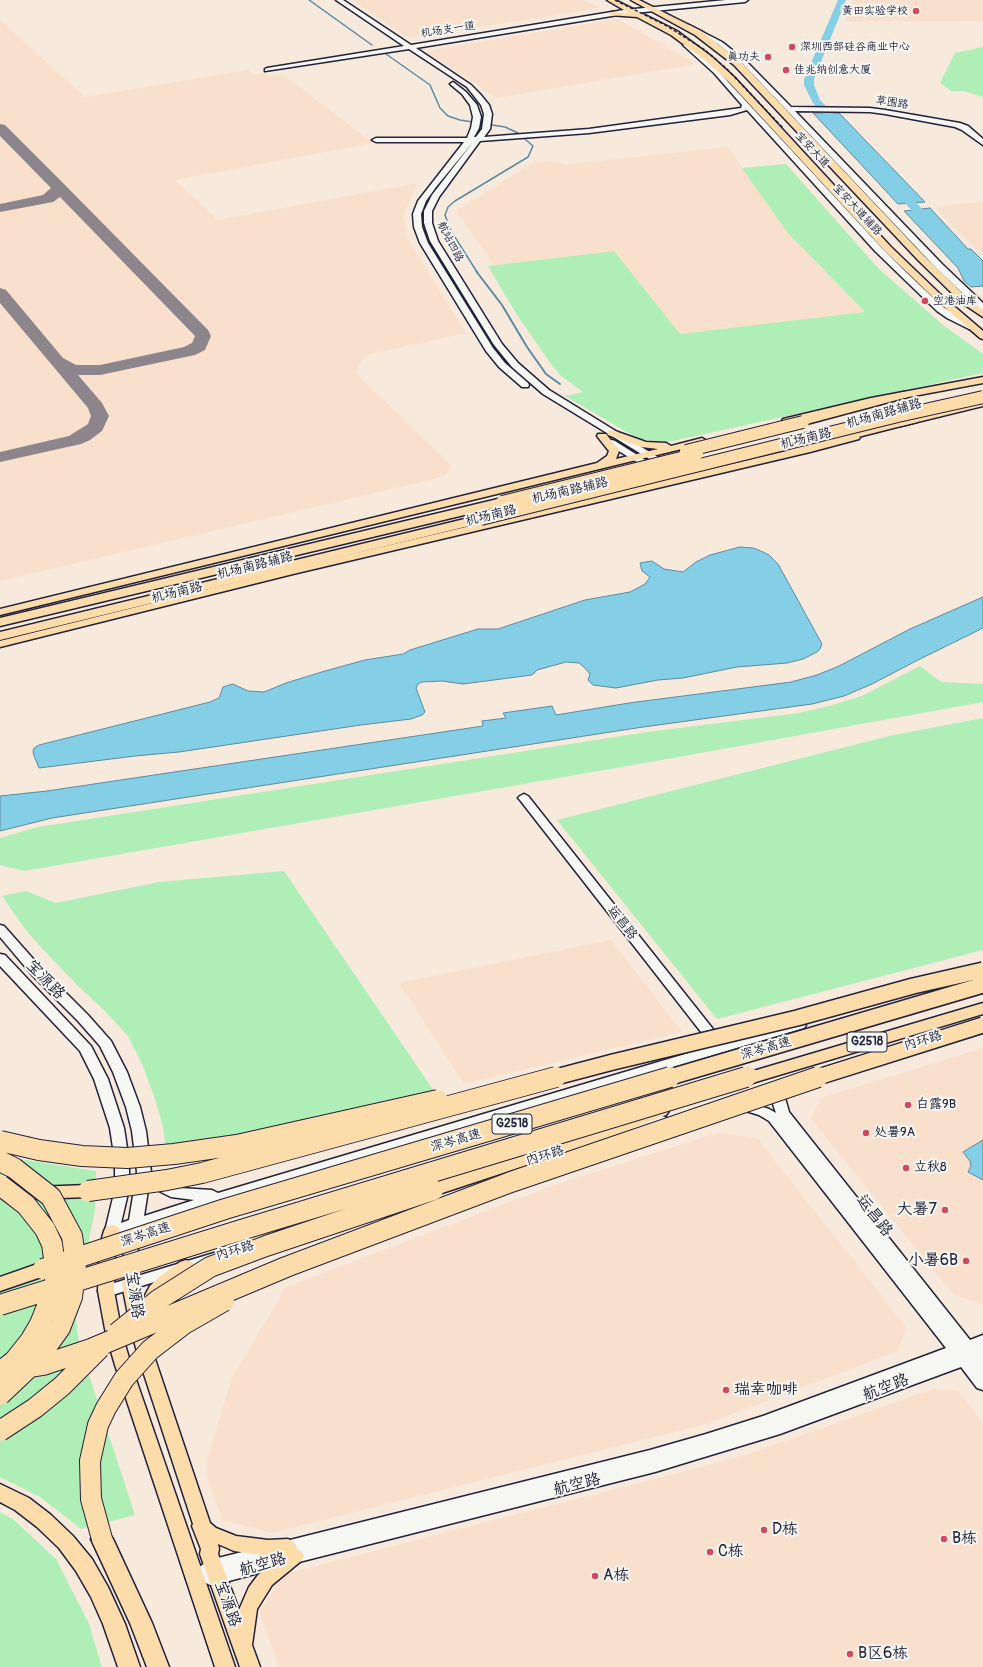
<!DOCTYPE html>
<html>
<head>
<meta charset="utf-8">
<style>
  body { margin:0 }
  canvas { display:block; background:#f7e9dc }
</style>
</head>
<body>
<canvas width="983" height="1667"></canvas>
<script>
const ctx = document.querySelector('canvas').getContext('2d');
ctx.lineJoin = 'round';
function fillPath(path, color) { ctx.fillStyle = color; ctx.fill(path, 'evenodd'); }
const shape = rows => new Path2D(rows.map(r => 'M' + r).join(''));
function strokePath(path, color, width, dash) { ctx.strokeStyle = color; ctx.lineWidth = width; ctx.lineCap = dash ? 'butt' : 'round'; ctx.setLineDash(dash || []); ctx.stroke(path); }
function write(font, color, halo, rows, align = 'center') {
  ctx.font = font + ' Pangolin,"LXGW WenKai TC",sans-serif'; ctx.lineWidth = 4; ctx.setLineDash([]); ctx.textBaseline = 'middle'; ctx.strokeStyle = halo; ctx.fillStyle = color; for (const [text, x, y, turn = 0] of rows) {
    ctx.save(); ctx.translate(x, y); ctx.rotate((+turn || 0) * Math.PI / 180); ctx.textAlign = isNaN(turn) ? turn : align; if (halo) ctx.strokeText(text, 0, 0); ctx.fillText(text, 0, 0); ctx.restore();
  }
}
fillPath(shape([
  [352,0,584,0,600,8,417,37,405,36],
  [853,0,983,0,983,21,845,22],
  [618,19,696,64,497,98,425,51],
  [0,20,85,97,248,70,254,75,265,73,269,76,282,74,373,143,175,180,218,220,418,183,405,210,404,218,407,234,410,243,466,333,366,355,358,366,356,373,448,462,451,465,449,471,445,475,434,479,0,581],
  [728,147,787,232,865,312,679,334,614,251,494,265,456,211,536,161,562,163,563,165],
  [983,202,983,256,935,208,947,207,945,205],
  [611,940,682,1032,464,1084,399,983],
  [983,1048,983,1304,954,1295,811,1119,821,1098],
  [717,1133,757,1138,906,1327,898,1351,706,1424,272,1533,223,1520,206,1475,208,1457,232,1378,286,1287,552,1186],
  [933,1389,959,1391,983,1424,983,1667,279,1667,259,1612,285,1574,740,1457]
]), '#f8e0cc');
fillPath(shape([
  [983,47,983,97,963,91,951,91,940,83,955,53],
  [786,164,879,269,943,325,983,354,983,373,668,442,639,439,565,396,583,392,560,375,551,364,517,315,488,266,614,251,680,334,865,312,787,232,742,168],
  [920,666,941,682,983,684,983,702,673,758,24,871,0,865,0,838,38,827,647,732,799,713,833,705,864,695],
  [983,718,983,950,717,1019,557,820,889,736],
  [284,871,434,1091,250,1136,166,1150,163,1127,156,1102,143,1066,128,1036,103,1009,77,985,39,945,25,929,2,896,26,891,56,903,159,882],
  [0,1156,96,1171,95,1210,75,1309,79,1345,135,1515,81,1529,40,1497,0,1477],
  [0,1512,14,1520,56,1559,89,1624,102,1667,0,1667]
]), '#afeeb6');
const water = shape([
  [813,113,839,113,925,202,898,204,813,113],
  [930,208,968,249,971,249,983,261,983,286,971,287,964,281,958,268,904,211,930,208],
  [740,547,753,548,761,551,769,555,778,564,822,644,820,649,817,652,803,659,787,663,737,667,683,678,658,680,616,688,593,685,588,680,590,674,584,667,579,663,566,662,537,670,532,675,463,684,442,681,422,682,418,684,416,688,425,712,422,715,411,719,361,725,179,752,135,756,39,768,34,756,33,751,34,748,39,745,210,702,219,698,223,687,233,684,248,691,264,692,286,683,325,671,365,660,403,654,410,650,478,629,498,629,585,600,630,592,645,584,650,577,642,571,640,563,652,561,664,569,683,572,696,562,710,555,740,547],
  [983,597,983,628,918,660,872,684,844,696,812,704,643,727,52,818,0,831,0,796,47,791,483,726,482,721,506,718,503,713,552,706,556,715,629,703,791,682,817,675,839,666,910,629,983,597],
  [983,1140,983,1180,968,1172,971,1166,970,1161,963,1152,983,1140]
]);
fillPath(water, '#84cfe5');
strokePath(water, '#5d8aa1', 1);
strokePath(shape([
  [309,0,372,45],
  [386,54,430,85,440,108,448,116,460,120,505,127,518,133,533,146,528,157,455,201,448,207,445,215,451,231,477,272]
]), '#5d8aa1', 1.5);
strokePath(shape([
  [476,271,502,305,527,347,546,374,560,384]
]), '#5d8aa1', 2);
fillPath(shape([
  [838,0,846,0,814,79,814,85,820,100,847,128,842,131,839,130,813,103,804,85,804,79,838,0],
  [897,185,901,186,935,223,936,225,935,227,927,227,893,190,892,188,897,185]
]), '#84cfe5');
fillPath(shape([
  [0,124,5,125,64,184,208,330,211,336,205,350,195,355,100,375,78,375,102,403,109,416,102,431,90,440,81,444,0,462,0,452,69,436,88,424,91,416,88,408,0,303,0,288,6,290,63,358,76,365,100,365,184,347,192,343,195,336,60,197,53,202,0,212,0,204,43,195,51,188,0,136,0,124]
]), '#8c868c');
const secondary = shape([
  [336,0,343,0,411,45,624,10,726,0,748,0,745,2,624,14,416,48,471,85,480,94,489,105,492,114,490,129,484,137,589,129,741,108,742,105,714,73,683,45,688,44,718,71,881,247,908,274,943,307,976,327,975,329,969,329,947,318,937,311,875,251,747,110,730,115,589,133,480,141,439,197,432,211,432,223,438,241,502,344,518,363,549,390,674,467,669,470,666,469,543,394,512,367,494,345,430,241,424,223,424,211,432,195,473,142,436,187,426,201,421,214,422,227,428,243,493,348,505,363,528,383,529,385,528,387,522,387,499,367,486,351,420,243,414,227,413,214,418,201,464,142,376,142,372,140,376,138,467,138,471,128,473,117,470,105,462,94,450,84,453,82,466,92,477,105,481,117,479,128,474,137,476,137,482,129,484,114,481,105,467,87,409,49,265,71,265,69,267,68,404,46,336,0],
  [689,25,722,42,746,61,791,107,870,108,885,110,960,123,968,126,983,139,983,145,962,130,955,127,885,114,870,112,795,111,942,264,983,303,983,311,980,310,936,268,742,63,718,44,687,28,686,27,689,25],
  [612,440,615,441,661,470,659,472,653,472,609,445,607,443,609,441,612,440],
  [524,794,528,796,724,1043,799,1021,804,1022,806,1025,804,1028,242,1196,142,1227,138,1243,137,1271,135,1275,130,1277,125,1275,123,1271,124,1243,126,1232,112,1236,107,1235,105,1231,115,1189,115,1161,110,1128,94,1079,80,1051,0,966,0,954,5,955,91,1046,108,1079,124,1128,129,1161,129,1189,121,1223,129,1220,137,1172,132,1131,126,1107,113,1072,100,1046,78,1021,33,976,0,937,0,925,4,926,43,970,88,1015,111,1041,127,1072,140,1107,146,1131,151,1172,150,1181,156,1178,179,1188,212,1190,218,1193,712,1046,520,800,518,798,520,796,524,794],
  [149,1184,151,1187,171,1197,194,1200,144,1216,149,1184],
  [785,1082,790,1084,792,1087,785,1098,789,1112,970,1340,983,1335,983,1390,977,1388,961,1367,780,1434,655,1472,295,1563,218,1584,210,1585,204,1582,195,1586,189,1584,186,1579,189,1574,208,1561,214,1559,650,1450,706,1434,763,1416,946,1348,769,1121,759,1115,736,1108,734,1105,736,1102,741,1100,769,1109,776,1113,771,1098,777,1087,785,1082],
  [662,1116,667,1118,669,1121,667,1124,607,1142,602,1140,600,1137,602,1134,662,1116],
  [214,1253,219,1254,221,1258,219,1262,106,1297,101,1295,98,1291,101,1287,214,1253]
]);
const primary = shape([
  [607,0,615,0,677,31,712,57,735,78,891,247,941,295,983,331,983,339,980,338,935,299,885,251,729,82,706,61,671,35,637,17,609,15,609,13,611,12,629,13,607,0],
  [631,0,639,0,701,31,740,61,924,256,968,299,983,310,983,317,962,303,918,260,734,65,695,35,631,0],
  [983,377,983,383,871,404,787,424,782,421,783,419,871,398,983,377],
  [983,400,983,406,901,426,896,423,897,421,983,400],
  [612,430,646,442,666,443,671,446,702,438,707,441,702,444,0,615,0,609,597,463,607,456,609,451,597,436,598,434,606,434,618,449,619,451,616,459,658,449,641,447,608,435,607,433,608,431,612,430],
  [855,434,860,437,859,439,810,452,293,574,0,647,0,641,293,568,804,447,855,434],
  [112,1225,118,1227,120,1231,115,1249,114,1291,122,1334,131,1365,235,1667,215,1667,115,1365,106,1334,98,1291,99,1249,104,1231,106,1227,112,1225],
  [186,1260,192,1262,194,1266,192,1270,171,1285,162,1294,154,1308,148,1310,143,1309,156,1362,210,1523,216,1528,236,1536,268,1540,288,1539,294,1542,297,1547,296,1549,301,1551,304,1556,301,1561,272,1585,257,1609,252,1645,260,1667,240,1667,200,1554,201,1549,192,1526,193,1524,140,1362,131,1330,122,1284,124,1280,130,1278,136,1280,142,1301,150,1286,159,1277,180,1262,186,1260],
  [218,1544,234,1551,268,1556,283,1555,258,1575,249,1587,239,1610,218,1554,219,1549,218,1544]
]);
const highway = shape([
  [904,392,908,393,910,395,908,397,803,425,799,424,797,422,799,420,904,392],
  [913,417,917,418,919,420,917,422,791,454,787,452,785,450,787,448,913,417],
  [502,498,506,499,508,502,506,505,0,626,0,618,502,498],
  [481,515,485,516,487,519,485,522,0,640,0,632,481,515],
  [983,1003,983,1014,739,1087,733,1085,730,1081,733,1077,983,1003],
  [660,1105,666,1107,669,1111,666,1115,609,1138,433,1196,427,1195,424,1190,427,1185,597,1130,660,1105],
  [88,1185,94,1186,97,1191,94,1196,88,1197,7,1200,0,1197,1,1189,7,1188,88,1185],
  [43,1262,50,1264,52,1269,50,1274,0,1291,0,1277,43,1262],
  [0,1484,29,1498,51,1515,73,1536,92,1559,108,1587,125,1624,140,1667,118,1667,103,1624,91,1597,76,1571,59,1548,37,1527,15,1510,0,1502,0,1484],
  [102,1530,109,1533,113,1539,152,1623,169,1667,147,1667,130,1623,91,1539,95,1533,102,1530]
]);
strokePath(secondary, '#22223b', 3);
strokePath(primary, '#22223b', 3);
strokePath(highway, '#22223b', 3);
fillPath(secondary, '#f6f6f2');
fillPath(primary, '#fddcac');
fillPath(highway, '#fddcac');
strokePath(shape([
  [615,0,667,26,705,50,727,69,783,128]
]), '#22223b', 1.5, [3.5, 2]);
const highwayBridgeFar2 = shape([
  [686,451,803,422],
  [502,502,697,454],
  [481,519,898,416,983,397]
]);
const highwayBridgeFar1 = shape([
  [552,1078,613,1062,797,1018,913,986,983,970],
  [667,1078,983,985],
  [743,1078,751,1076],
  [815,1078,983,1025]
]);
const highwayBridge = shape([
  [0,1141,39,1150,82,1156,127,1158,174,1154,237,1145,438,1100],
  [0,1161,14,1168,51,1197,72,1236,76,1264,72,1297,60,1328,37,1360,0,1395],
  [0,1185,26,1205,45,1229,52,1244,56,1272,54,1289,40,1324,30,1341,14,1361,0,1372],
  [88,1191,167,1180,202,1173,556,1077],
  [43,1269,225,1209,670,1077],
  [0,1305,241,1230,746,1077],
  [117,1333,158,1300,210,1267,266,1246,433,1190],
  [0,1372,43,1365,91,1349,286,1267,511,1182,818,1077],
  [0,1431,35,1408,62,1386,100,1348],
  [102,1539,91,1499,90,1461,98,1425,106,1408,124,1379,150,1350,184,1324,224,1301]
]);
strokePath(highwayBridgeFar2, '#22223b', 14, []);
strokePath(highwayBridgeFar1, '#22223b', 18, []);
strokePath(highwayBridge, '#22223b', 22, []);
strokePath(highwayBridgeFar2, '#fddcac', 12);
strokePath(highwayBridgeFar1, '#fddcac', 15);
strokePath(highwayBridge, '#fddcac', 20);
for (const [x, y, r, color] of [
  [916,11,4,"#d1495b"],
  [792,47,4,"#d1495b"],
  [768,57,4,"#d1495b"],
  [786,70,4,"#d1495b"],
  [925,301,4,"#d1495b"],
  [908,1105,4,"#d1495b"],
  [866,1133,4,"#d1495b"],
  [906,1168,4,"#d1495b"],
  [945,1210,4,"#d1495b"],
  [966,1261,4,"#d1495b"],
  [726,1390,4,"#d1495b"],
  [764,1530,4,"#d1495b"],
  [944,1539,4,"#d1495b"],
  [710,1552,4,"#d1495b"],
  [595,1576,4,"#d1495b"],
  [850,1654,4,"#d1495b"]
]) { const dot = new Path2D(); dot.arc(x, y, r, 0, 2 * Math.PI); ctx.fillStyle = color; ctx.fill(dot); strokePath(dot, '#f6f6f2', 1.5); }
write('11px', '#22223b', '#f6f6f2', [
  ["黄田实验学校",908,11,"right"],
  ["深圳西部硅谷商业中心",800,47],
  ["真功夫",760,57,"right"],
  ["佳兆纳创意大厦",794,70],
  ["空港油库",933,301]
], 'left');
write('11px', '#22223b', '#f6f6f2', [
  ["机场支一道",448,30,-9],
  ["草围路",892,103,9],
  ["宝安大道",812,150,47],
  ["宝安大道辅路",857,210,47],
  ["航站四路",450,242,63]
]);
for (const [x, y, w] of [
  [867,1042,40],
  [512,1124,40]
]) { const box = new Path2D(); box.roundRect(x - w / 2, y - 10, w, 20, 3); ctx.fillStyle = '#f6f6f2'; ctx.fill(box); strokePath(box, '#22223b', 1); }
write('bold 12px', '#22223b', null, [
  ["G2518",867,1042],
  ["G2518",512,1124]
]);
write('13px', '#22223b', '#f6f6f2', [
  ["机场南路辅路",884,414,-16],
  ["机场南路",806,439,-14],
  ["机场南路辅路",570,491,-13],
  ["机场南路",491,516,-14],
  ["机场南路辅路",255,566,-14],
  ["机场南路",177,593,-14],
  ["运昌路",622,923,52],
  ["内环路",923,1041,-17],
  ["深岑高速",766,1049,-16],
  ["深岑高速",456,1141,-16],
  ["内环路",545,1156,-17],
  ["深岑高速",146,1235,-18],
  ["内环路",235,1251,-17]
]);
write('13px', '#22223b', '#f6f6f2', [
  ["白露9B",916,1105],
  ["处暑9A",874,1133],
  ["立秋8",914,1168]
], 'left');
write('16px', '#22223b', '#f6f6f2', [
  ["宝源路",45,980,46],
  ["运昌路",874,1216,52],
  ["宝源路",134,1295,82],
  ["航空路",886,1388,-21],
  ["航空路",577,1485,-14],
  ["航空路",263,1565,-16],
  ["宝源路",227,1604,70]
]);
write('16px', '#22223b', '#f6f6f2', [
  ["大暑7",937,1210,"right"],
  ["小暑6B",958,1261,"right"],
  ["瑞幸咖啡",734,1390],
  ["D栋",772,1530],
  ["B栋",952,1539],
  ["C栋",718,1552],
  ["A栋",603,1576],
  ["B区6栋",858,1654]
], 'left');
</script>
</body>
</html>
